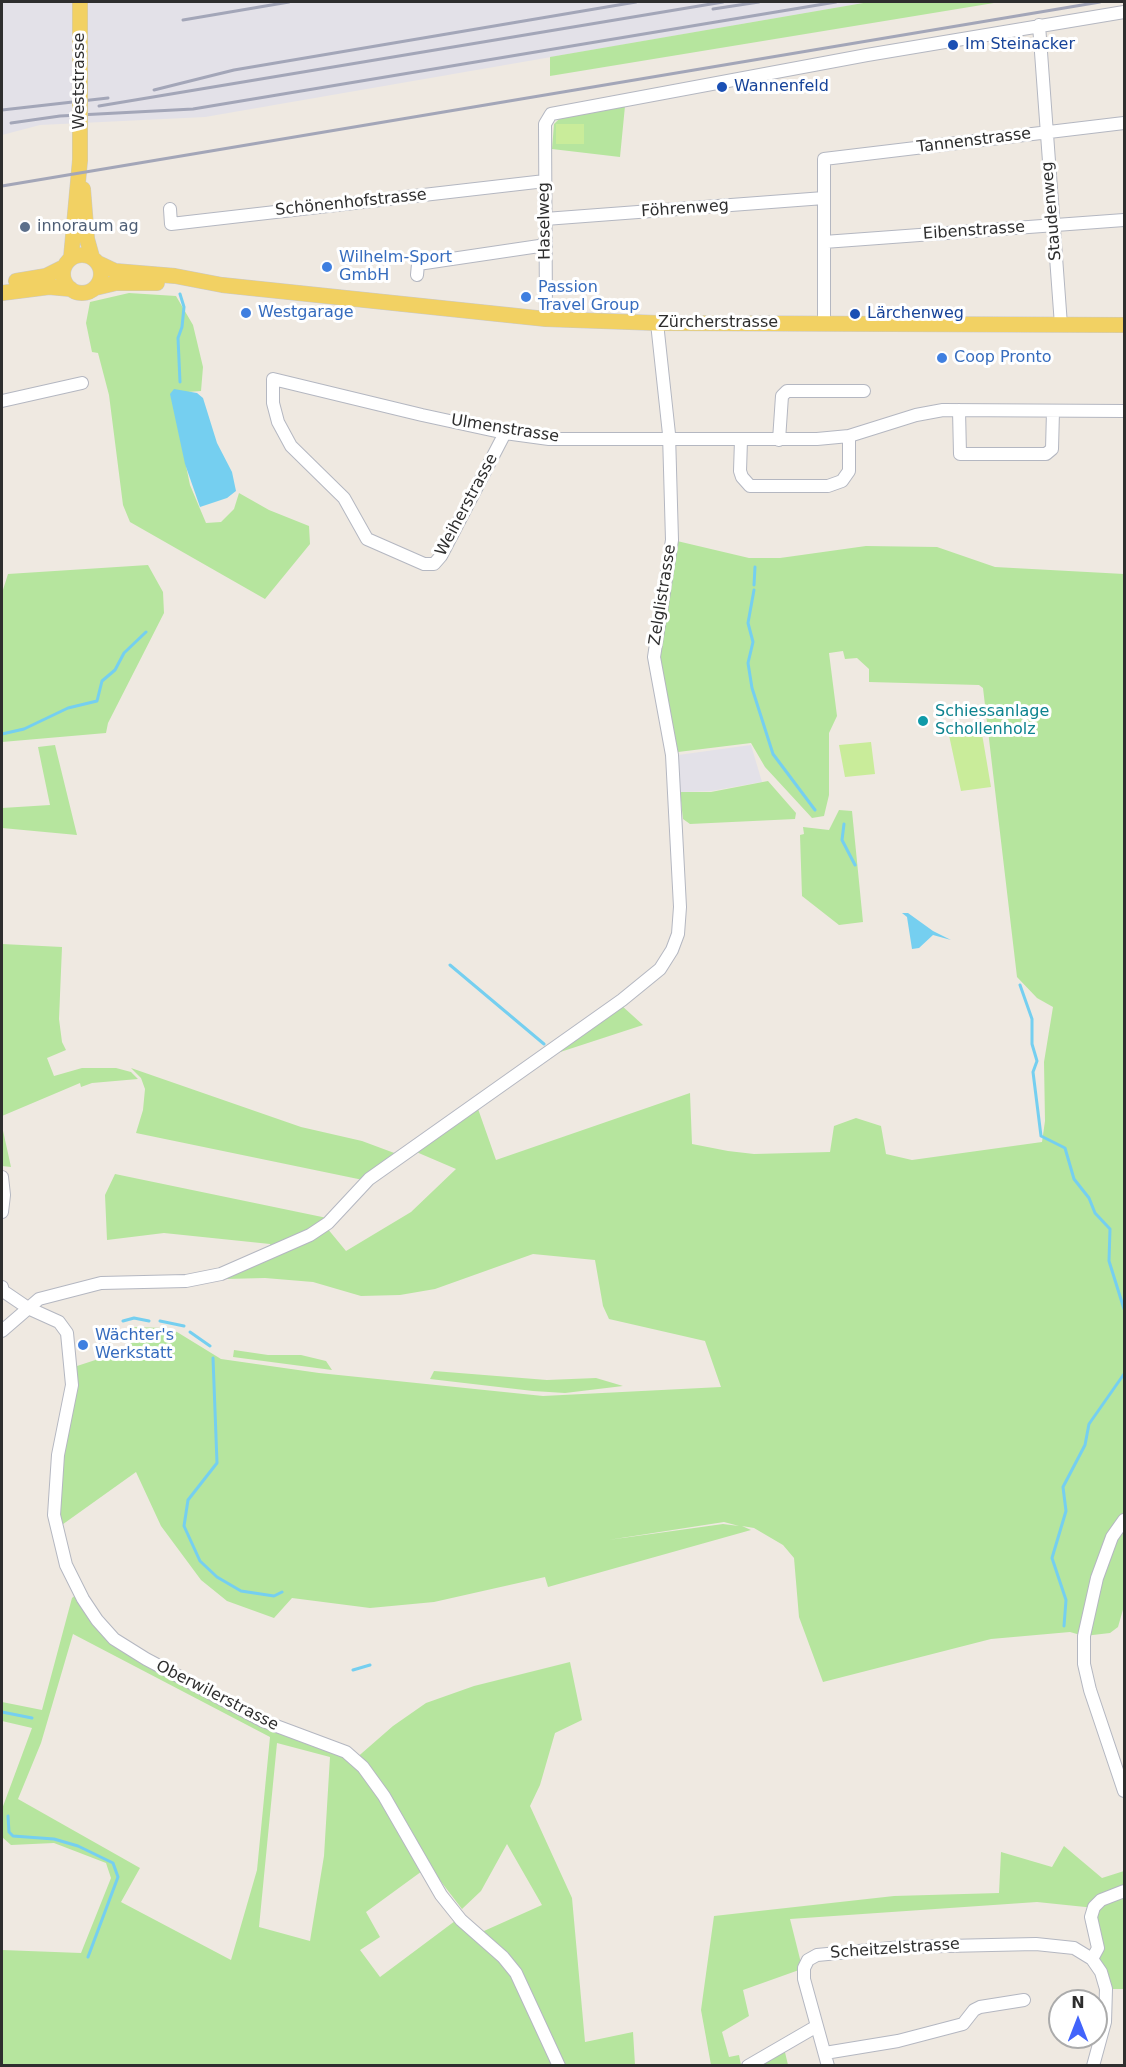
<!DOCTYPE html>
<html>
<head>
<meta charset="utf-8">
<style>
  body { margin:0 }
  #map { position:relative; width:1126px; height:2067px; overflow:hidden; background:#efe9e1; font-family:"DejaVu Sans",sans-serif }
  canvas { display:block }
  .frame { position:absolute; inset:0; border:3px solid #2e2e2e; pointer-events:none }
  .north { position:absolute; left:1048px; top:1989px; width:60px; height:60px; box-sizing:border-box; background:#fff; border:2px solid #ababab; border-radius:50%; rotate:0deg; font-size:16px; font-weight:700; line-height:24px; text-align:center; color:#2e2e2e }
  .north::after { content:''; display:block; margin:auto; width:21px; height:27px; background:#4264fb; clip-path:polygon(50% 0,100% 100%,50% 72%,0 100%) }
</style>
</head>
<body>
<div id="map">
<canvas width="1126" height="2067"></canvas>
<div class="frame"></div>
<div class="north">N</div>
</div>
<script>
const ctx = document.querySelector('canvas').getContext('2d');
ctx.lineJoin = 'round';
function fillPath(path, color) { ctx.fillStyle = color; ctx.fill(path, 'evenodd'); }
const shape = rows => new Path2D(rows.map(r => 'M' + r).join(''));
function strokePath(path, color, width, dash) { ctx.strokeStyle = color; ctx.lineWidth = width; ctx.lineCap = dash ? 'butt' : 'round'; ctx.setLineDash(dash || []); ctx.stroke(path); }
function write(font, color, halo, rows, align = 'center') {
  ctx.font = font + ' "DejaVu Sans",sans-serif'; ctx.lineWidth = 6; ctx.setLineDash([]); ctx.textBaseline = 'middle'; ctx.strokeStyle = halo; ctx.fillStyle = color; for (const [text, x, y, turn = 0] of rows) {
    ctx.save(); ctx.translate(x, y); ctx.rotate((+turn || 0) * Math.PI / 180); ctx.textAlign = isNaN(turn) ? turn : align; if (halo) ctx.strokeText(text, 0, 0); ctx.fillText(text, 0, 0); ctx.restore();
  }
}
fillPath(shape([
  [2,2,869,2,205,117,40,125,2,135],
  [751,745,762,782,711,791,680,792,678,755]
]), '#e3e1e8');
fillPath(shape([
  [869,2,1000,2,550,76,550,57],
  [625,106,620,157,552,149,554,124,559,119],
  [129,293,176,296,193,325,203,367,201,391,174,393,173,403,190,485,206,523,221,522,234,509,239,493,269,510,309,526,310,544,265,599,130,522,123,505,109,395,98,353,92,352,86,323,90,302],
  [677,541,749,558,780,558,866,546,937,547,995,567,1124,574,1124,1606,1118,1627,1110,1633,1084,1636,1070,1632,991,1639,823,1682,799,1617,794,1558,783,1545,754,1528,742,1526,751,1530,548,1587,545,1577,434,1602,370,1608,292,1598,274,1618,227,1601,201,1580,161,1526,136,1472,59,1527,60,1473,75,1397,77,1366,129,1349,132,1327,164,1328,177,1332,221,1359,319,1373,543,1396,721,1387,705,1341,609,1319,603,1306,595,1260,533,1254,435,1289,400,1295,361,1296,313,1282,265,1278,225,1279,224,1276,327,1228,346,1251,411,1212,456,1169,414,1151,477,1106,496,1160,690,1093,692,1144,728,1151,754,1154,830,1152,834,1126,856,1118,881,1126,886,1154,912,1160,1042,1142,1045,1121,1044,1062,1053,1007,1037,998,1017,977,983,688,979,685,869,682,869,669,857,658,845,659,843,651,829,653,837,716,829,733,829,795,824,816,812,818,765,767,751,743,678,752,661,664,659,643],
  [724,1522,739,1526,723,1524,608,1540],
  [148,565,163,592,164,613,108,723,106,733,2,742,2,593,8,574],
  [55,745,77,835,2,828,2,808,50,805,38,747],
  [768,781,796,813,795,819,690,824,683,819,680,792,711,792],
  [839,810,852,811,863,922,839,925,802,896,800,835,804,834,803,827,829,830],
  [2,944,62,947,59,1019,62,1042,66,1050,47,1058,54,1076,82,1068,116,1068,131,1072,138,1079,92,1083,81,1087,80,1083,2,1116],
  [621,1005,643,1025,548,1056],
  [131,1068,301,1127,362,1141,397,1154,363,1180,136,1133,143,1110,145,1089,141,1078],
  [2,1126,11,1167,2,1166],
  [115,1174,327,1218,308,1233,271,1249,270,1244,164,1233,107,1240,105,1195],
  [234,1350,268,1355,301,1355,326,1361,332,1370,233,1357],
  [434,1371,547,1380,596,1378,623,1386,565,1393,533,1391,430,1379],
  [77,1594,109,1640,354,1760,393,1726,426,1703,474,1686,570,1662,582,1720,555,1733,540,1785,530,1806,572,1898,585,2042,633,2032,635,2065,2,2065,2,1950,81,1953,111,1878,106,1863,54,1843,11,1845,2,1837,2,1809,32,1728,2,1721,2,1702,42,1710,72,1598],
  [73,1634,270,1737,257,1870,231,1960,121,1902,140,1868,18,1799,41,1743],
  [277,1743,330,1757,324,1856,310,1941,259,1927],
  [507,1844,542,1905,475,1935,455,1921,380,1977,360,1950,380,1937,366,1912,429,1866,462,1909,481,1891],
  [1064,1846,1102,1878,1124,1871,1124,1989,1110,1989,1098,1959,1095,1908,1037,1902,790,1919,801,1963,799,1970,743,1990,749,2016,722,2032,729,2057,739,2055,741,2065,711,2065,701,2010,714,1916,894,1896,999,1893,1001,1852,1052,1867],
  [784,2048,788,2065,752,2066]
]), '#b6e59e');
fillPath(shape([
  [556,124,584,124,584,144,556,144],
  [980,722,991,787,961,791,947,726],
  [871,742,875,774,845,777,839,745]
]), '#c9ec9a');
fillPath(shape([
  [174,389,197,393,203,398,217,443,232,472,236,491,227,498,200,507,185,464,170,394],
  [902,913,908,913,933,931,951,940,933,935,919,948,912,949,907,917]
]), '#75cff0');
strokePath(shape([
  [180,382,178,338,182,327,184,307,180,294],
  [754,585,755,567],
  [754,590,748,623,753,642,748,663,752,688,773,754,815,810],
  [2,734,24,729,68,708,97,701,102,681,115,670,124,653,146,632],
  [844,824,842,840,855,865],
  [450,965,544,1044],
  [1020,985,1032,1019,1032,1044,1037,1061,1033,1072,1041,1136,1065,1148,1074,1179,1089,1198,1095,1213,1110,1229,1109,1261,1124,1309],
  [123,1321,134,1318,149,1321],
  [160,1321,184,1326],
  [190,1332,210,1346],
  [213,1358,217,1463,188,1500,184,1526,200,1561,217,1577,241,1591,274,1596,282,1592],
  [1064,1626,1066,1600,1052,1558,1066,1511,1063,1487,1085,1445,1089,1424,1124,1374],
  [353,1670,370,1665],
  [2,1712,32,1718],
  [8,1816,9,1832,13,1836,54,1839,78,1846,113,1863,118,1877,88,1957]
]), '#75cff0', 3);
const minor = shape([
  [1039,25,1061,325],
  [170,209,171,224,545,181],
  [545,219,824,198],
  [824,242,1124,220],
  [417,275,418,264,546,245],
  [546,319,545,124,551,114,867,55,1124,12],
  [824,323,824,159,1124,123],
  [2,401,82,383],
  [959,410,960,454,1046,454,1052,449,1053,411],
  [505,433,441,556,434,564,424,564,367,539,344,498,291,446,278,422,273,403,273,379,422,415,505,433,549,439,817,439,849,436,916,415,943,410,1124,411],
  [741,440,740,471,742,477,750,486,828,486,842,481,849,471,849,436],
  [779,440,782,396,787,391,864,391],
  [2,1177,4,1195,2,1212],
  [2,1287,3,1291,28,1308,59,1322,67,1333,72,1385,58,1455,54,1515,66,1565,83,1599,97,1620,114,1639,146,1659,263,1721,346,1752,363,1767,384,1796,441,1895,461,1920,503,1957,516,1973,559,2066],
  [2,1331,39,1299,101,1283,186,1281,221,1274,310,1235,328,1223,369,1179,622,1000,660,969,672,950,678,934,680,907,672,755,654,657,672,540,669,434,657,323],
  [1124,1520,1112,1537,1097,1578,1084,1636,1084,1664,1090,1690,1124,1791],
  [1092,1959,1098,1948,1091,1917,1094,1907,1101,1900,1124,1891],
  [825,2053,898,2041,963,2024,974,2010,980,2007,1024,2000],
  [748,2066,817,2026],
  [828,2066,804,1979,804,1968,808,1960,817,1955,902,1947,1036,1944,1074,1948,1092,1959,1101,1972,1106,1989,1105,2022,1093,2066]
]);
const major = shape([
  [83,189,87,239,92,257],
  '63 274a19 19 0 1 1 38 0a19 19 0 1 1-38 0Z',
  [71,258,80,160],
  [98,263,115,271,175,276,222,285,546,319,657,323,1124,325],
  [16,281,46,276,64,267],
  [95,288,116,283,157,283],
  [2,293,49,287,71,289]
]);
strokePath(minor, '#b4b7c1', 14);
strokePath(major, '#c9c9c9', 16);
strokePath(minor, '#fff', 12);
strokePath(major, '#f2d163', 15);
strokePath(shape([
  [713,9,759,2],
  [183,20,289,2],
  [154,90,234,70,636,2],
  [99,106,723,2],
  [2,110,108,98],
  [11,123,60,116,193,109,836,2],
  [2,186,1100,2]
]), '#a3a6b8', 3);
const majorBridge = shape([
  [80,160,80,2]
]);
strokePath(majorBridge, '#c9c9c9', 16, []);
strokePath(majorBridge, '#f2d163', 15);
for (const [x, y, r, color] of [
  [953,45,6,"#1a4fb4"],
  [722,87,6,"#1a4fb4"],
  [25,227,6,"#5c6f8a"],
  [327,267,6,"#3f7fe0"],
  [526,297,6,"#3f7fe0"],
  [246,313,6,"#3f7fe0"],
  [855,314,6,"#1a4fb4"],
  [942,358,6,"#3f7fe0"],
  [923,721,6,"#0f9aa8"],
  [83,1345,6,"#3f7fe0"]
]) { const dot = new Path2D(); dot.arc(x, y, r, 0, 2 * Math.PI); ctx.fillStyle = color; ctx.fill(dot); strokePath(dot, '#fff', 2); }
write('16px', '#164399', '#fff', [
  ["Im Steinacker",965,45],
  ["Wannenfeld",734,87],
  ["Lärchenweg",867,314]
], 'left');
write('16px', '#2e2e2e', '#fff', [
  ["Weststrasse",80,81,-90],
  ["Tannenstrasse",974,141,-7],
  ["Schönenhofstrasse",351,203,-6],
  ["Föhrenweg",685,209,-4],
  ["Staudenweg",1052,211,-95],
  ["Haselweg",545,221,-91],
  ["Eibenstrasse",974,231,-4],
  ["Zürcherstrasse",718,323],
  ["Ulmenstrasse",505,429,9],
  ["Weiherstrasse",467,505,-62],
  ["Zelglistrasse",663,595,-81],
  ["Oberwilerstrasse",217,1696,27],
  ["Scheitzelstrasse",895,1949,-4]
]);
write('16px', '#4e5e75', '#fff', [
  ["innoraum ag",37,227]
], 'left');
write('16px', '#366cbe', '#fff', [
  ["Wilhelm-Sport",339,258],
  ["GmbH",339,276],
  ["Passion",538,288],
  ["Travel Group",538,306],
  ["Westgarage",258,313],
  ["Coop Pronto",954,358],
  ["Wächter's",95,1336],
  ["Werkstatt",95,1354]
], 'left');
write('16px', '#0d838f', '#fff', [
  ["Schiessanlage",935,712],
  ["Schollenholz",935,730]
], 'left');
</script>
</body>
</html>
